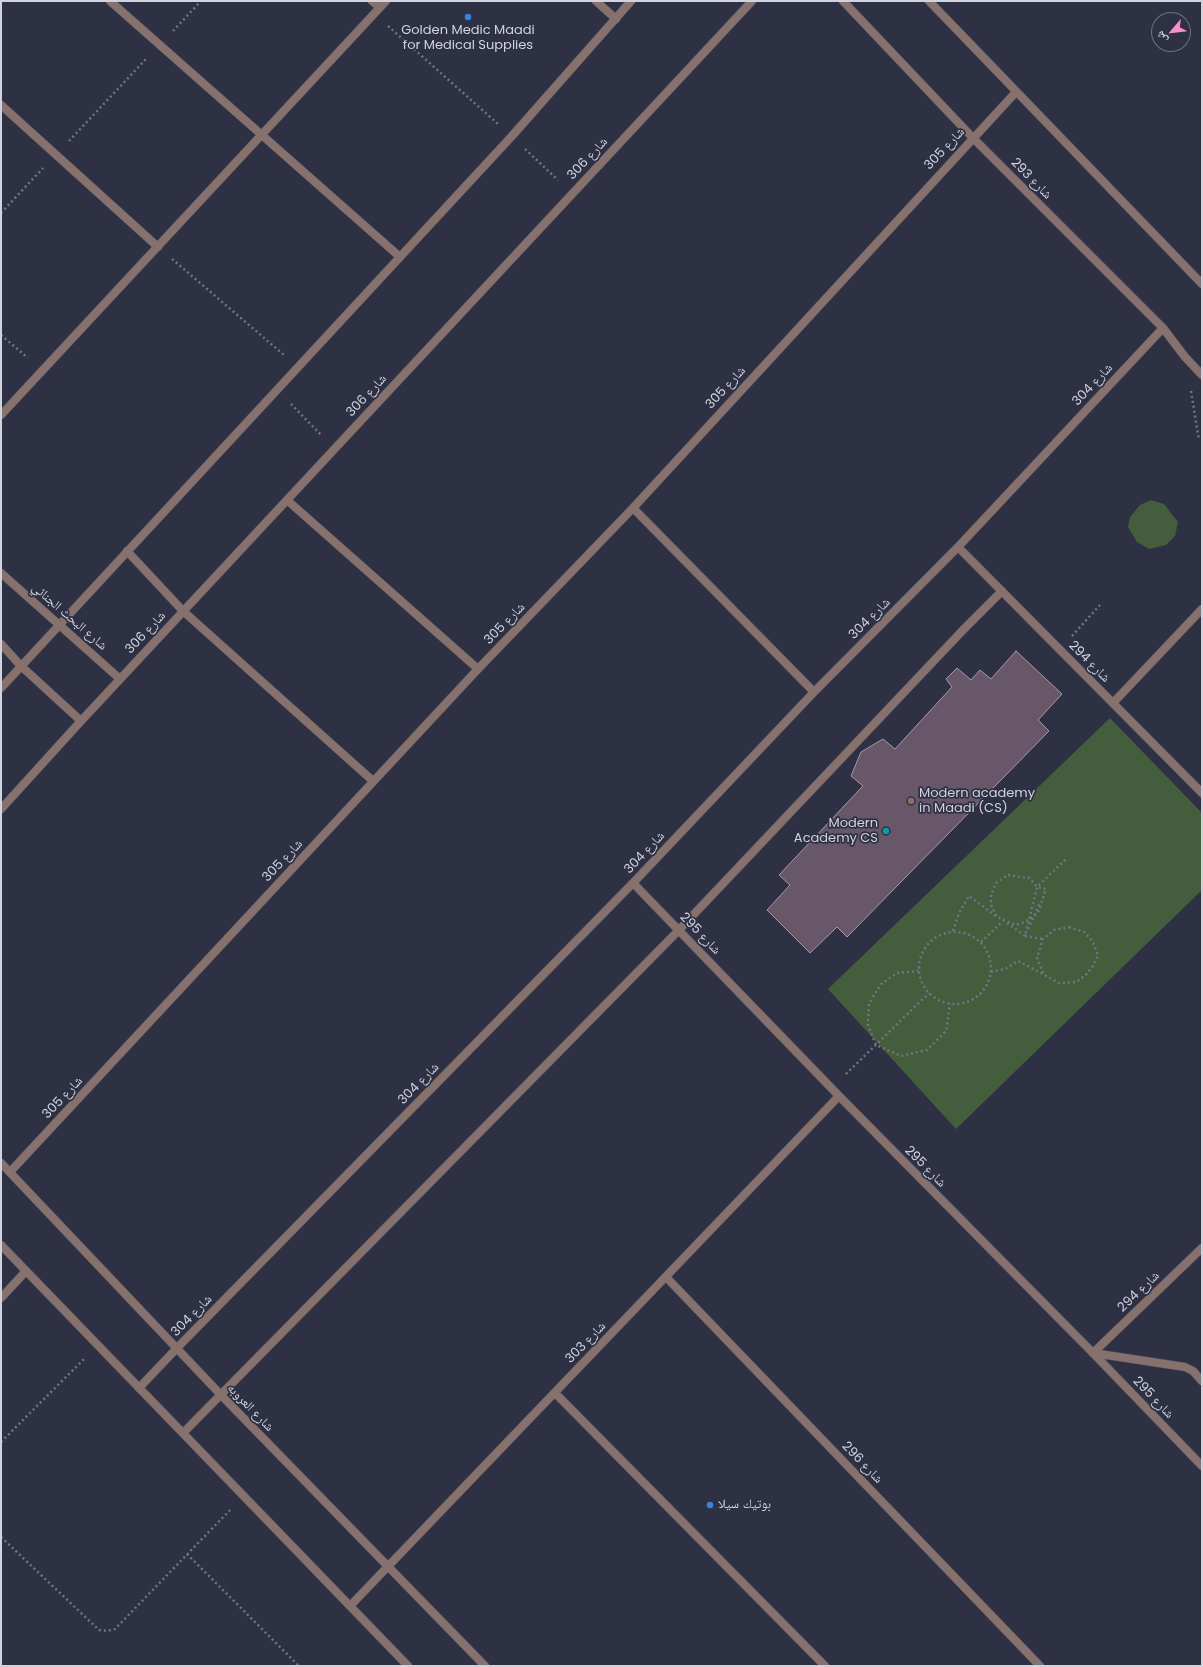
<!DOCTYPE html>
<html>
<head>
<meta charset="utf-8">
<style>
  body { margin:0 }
  #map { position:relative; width:1203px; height:1667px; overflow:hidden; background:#2e3144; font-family:Poppins,"Noto Naskh Arabic",sans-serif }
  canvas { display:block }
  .frame { position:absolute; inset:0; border:2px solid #d1d3df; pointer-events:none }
  .north { position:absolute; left:1151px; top:12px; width:40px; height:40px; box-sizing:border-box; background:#2e3144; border:1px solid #6f7282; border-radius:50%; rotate:242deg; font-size:11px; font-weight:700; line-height:16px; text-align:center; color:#d1d3df }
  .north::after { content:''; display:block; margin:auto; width:14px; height:18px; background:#f890cd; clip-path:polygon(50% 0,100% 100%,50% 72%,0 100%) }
</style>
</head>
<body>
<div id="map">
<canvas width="1203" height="1667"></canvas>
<div class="frame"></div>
<div class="north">ش</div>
</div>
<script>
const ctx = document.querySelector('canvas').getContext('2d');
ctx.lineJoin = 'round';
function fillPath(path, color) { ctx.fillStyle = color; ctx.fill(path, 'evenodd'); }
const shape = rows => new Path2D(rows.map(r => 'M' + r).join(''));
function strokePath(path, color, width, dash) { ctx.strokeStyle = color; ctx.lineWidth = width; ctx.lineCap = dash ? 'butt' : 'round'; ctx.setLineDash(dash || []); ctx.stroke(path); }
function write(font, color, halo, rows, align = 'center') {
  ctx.font = font + ' Poppins,"Noto Naskh Arabic",sans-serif'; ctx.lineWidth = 3.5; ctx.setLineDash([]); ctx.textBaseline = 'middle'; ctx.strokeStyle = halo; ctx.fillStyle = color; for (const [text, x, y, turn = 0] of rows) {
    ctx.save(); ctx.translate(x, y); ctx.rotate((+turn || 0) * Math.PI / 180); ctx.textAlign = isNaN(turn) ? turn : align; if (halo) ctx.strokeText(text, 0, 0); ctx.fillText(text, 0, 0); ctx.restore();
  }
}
fillPath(shape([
  [1151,500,1164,504,1178,522,1175,536,1166,545,1149,549,1137,542,1128,527,1130,517,1140,505],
  [1110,718,1202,813,1202,890,956,1129,828,989]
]), '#445d3c');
const building = shape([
  [1016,651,1062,694,1038,720,1049,731,847,937,837,927,810,953,767,910,790,885,779,875,863,786,851,776,861,752,883,739,895,749,952,687,946,679,957,668,971,680,980,670,991,679,1016,651]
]);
fillPath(building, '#685768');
strokePath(building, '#aa98aa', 1);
const service = shape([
  [1093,1353,1185,1367,1193,1371,1202,1381]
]);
const minor = shape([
  [110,1,400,257],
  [372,1,380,7],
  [596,1,616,19],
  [843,1,972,137,1163,328,1185,357,1202,375],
  [929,1,1202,284],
  [1,105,158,247],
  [1,415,386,1],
  [287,500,478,669],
  [633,508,814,692],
  [958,547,1202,793],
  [127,551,183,611,373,781],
  [1113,703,1202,609],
  [633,883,839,1096,1093,1353,1202,1466],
  [10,1172,478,669,633,508,1016,92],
  [666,1277,1040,1666],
  [1,1298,26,1271],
  [1093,1353,1202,1248],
  [139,1388,177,1348,633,883,814,692,958,547,1163,328],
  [555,1393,825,1666],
  [183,1433,679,930,963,630,1002,591],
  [350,1606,839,1096]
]);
const tertiary = shape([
  [1,573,120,679],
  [1,644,21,666,81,721],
  [1,688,512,136,631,1],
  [1,809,81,721,752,1],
  [1,1163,221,1395,485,1666],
  [1,1245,408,1666]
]);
strokePath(service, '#4b4e60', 9);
strokePath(minor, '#4b4e60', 9);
strokePath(tertiary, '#4b4e60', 9);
strokePath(shape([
  [388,26,498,124],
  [173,31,201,1],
  [69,141,146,59],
  [525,149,558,180],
  [1,213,43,168],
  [172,259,284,355],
  [1,335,28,358],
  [1191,391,1199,440],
  [291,404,321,435],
  [1072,636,1100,605],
  [1008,875,1029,878,1037,887,1046,889,1038,913,1025,922,1016,925,997,917,991,905,991,895,996,883,1008,875],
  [1007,923,1025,936,1037,887,1067,858],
  [1069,927,1084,932,1093,942,1098,956,1093,966,1085,976,1076,982,1059,983,1044,975,1037,958,1043,939,1054,930,1069,927],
  [1028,929,1040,903],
  [953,931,959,913,969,896,997,917],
  '919 968a36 36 0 1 1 72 0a36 36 0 1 1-72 0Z',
  [1025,936,1043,939],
  [981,942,1003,921],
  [919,971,897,973,880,985,869,1004,868,1025,876,1045,901,1056,927,1050,946,1031,950,1004],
  [991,972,1005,969,1018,961,1043,974],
  [846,1074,929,993],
  [1,1442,84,1359],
  [1,1537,99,1630,107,1631,115,1629,230,1510],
  [187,1554,299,1666]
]), '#717484', 2.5, [2, 3]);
strokePath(service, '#86716d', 8);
strokePath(minor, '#86716d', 8);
strokePath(tertiary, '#86716d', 8);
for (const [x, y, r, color] of [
  [468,17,4,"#3f7fe0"],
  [911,801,4,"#8d6e63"],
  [886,831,4,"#0f9aa8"],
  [710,1505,4,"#3f7fe0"]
]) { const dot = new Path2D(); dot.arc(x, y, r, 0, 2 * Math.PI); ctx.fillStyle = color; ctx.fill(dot); strokePath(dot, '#2e3144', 1.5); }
write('13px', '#d1d3df', '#2e3144', [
  ["Golden Medic Maadi",468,31,"center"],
  ["for Medical Supplies",468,46,"center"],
  ["Modern academy",919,794],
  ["in Maadi (CS)",919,809],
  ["Modern",878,824,"right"],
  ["Academy CS",878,839,"right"],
  ["بوتيك سيلا",718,1505]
], 'left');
write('13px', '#d1d3df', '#2e3144', [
  ["شارع 305",945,149,-47],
  ["شارع 306",588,159,-47],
  ["شارع 293",1031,179,45],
  ["شارع 304",1093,385,-47],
  ["شارع 305",726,388,-48],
  ["شارع 306",367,396,-47],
  ["شارع البحث الجنائي",69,617,41],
  ["شارع 304",870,619,-45],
  ["شارع 305",505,624,-46],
  ["شارع 306",146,633,-47],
  ["شارع 294",1089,662,45],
  ["شارع 304",645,853,-47],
  ["شارع 305",283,861,-47],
  ["شارع 295",700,934,46],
  ["شارع 304",419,1084,-46],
  ["شارع 305",63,1098,-47],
  ["شارع 295",925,1167,45],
  ["شارع 294",1139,1292,-44],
  ["شارع 304",192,1316,-46],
  ["شارع 303",586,1343,-46],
  ["شارع 295",1153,1398,46],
  ["شارع العروبه",250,1408,46],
  ["شارع 296",862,1463,46]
]);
</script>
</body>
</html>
